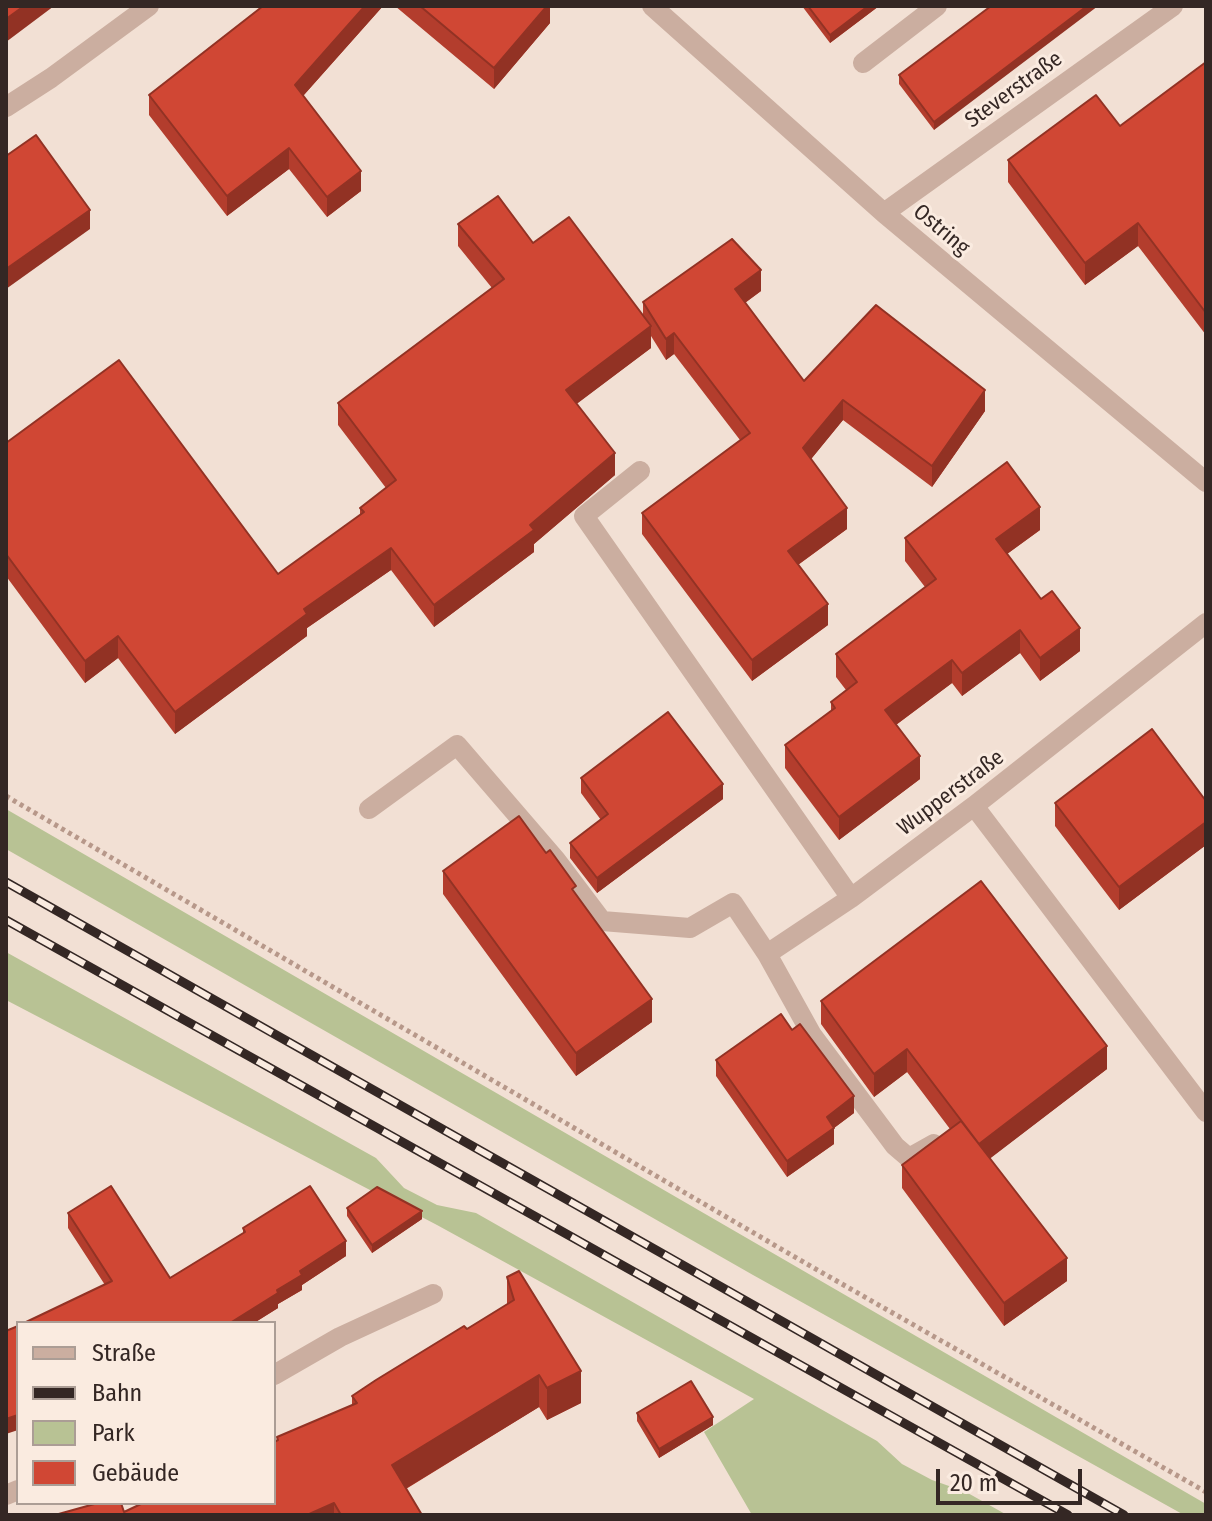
<!DOCTYPE html>
<html>
<head>
<meta charset="utf-8">
<style>
  body { margin:0 }
  #map { position:relative; width:1212px; height:1521px; overflow:hidden; background:#f2e0d4; font-family:"Fira Sans Condensed",sans-serif }
  canvas { display:block }
  .frame { position:absolute; inset:0; border:8px solid #342724; pointer-events:none }
  .legend { position:absolute; left:16px; top:1321px; width:260px; height:184px; box-sizing:border-box; background:#faebe0; border:2px solid #ab9d95; margin:0; padding:10px 14px; list-style:none; font-size:24px; color:#342724 }
  .legend li { display:flex; align-items:center; gap:16px; height:40px }
  .legend b { width:40px; border:2px solid #ab9d95 }
  .scale { position:absolute; left:936px; top:1469px; width:146px; height:36px; box-sizing:border-box; border:4px solid #342724; border-top:0; padding-left:10px; font-size:24px; line-height:28px; white-space:nowrap; color:#342724; -webkit-text-stroke:6px #faebe0; paint-order:stroke }
</style>
</head>
<body>
<div id="map">
<canvas width="1212" height="1521"></canvas>
<div class="frame"></div>
<ul class="legend">
<li><b style="height:10px;background:#cbaea0"></b>Straße</li>
<li><b style="height:10px;background:#342724"></b>Bahn</li>
<li><b style="height:22px;background:#b8c294"></b>Park</li>
<li><b style="height:22px;background:#d04734"></b>Gebäude</li>
</ul>
<div class="scale">20 m</div>
</div>
<script>
const ctx = document.querySelector('canvas').getContext('2d');
ctx.lineJoin = 'round';
function fillPath(path, color) { ctx.fillStyle = color; ctx.fill(path, 'evenodd'); }
const shape = rows => new Path2D(rows.map(r => 'M' + r).join(''));
function strokePath(path, color, width, dash) { ctx.strokeStyle = color; ctx.lineWidth = width; ctx.lineCap = dash ? 'butt' : 'round'; ctx.setLineDash(dash || []); ctx.stroke(path); }
function write(font, color, halo, rows, align = 'center') {
  ctx.font = font + ' "Fira Sans Condensed",sans-serif'; ctx.lineWidth = 6; ctx.setLineDash([]); ctx.textBaseline = 'middle'; ctx.strokeStyle = halo; ctx.fillStyle = color; for (const [text, x, y, turn = 0] of rows) {
    ctx.save(); ctx.translate(x, y); ctx.rotate((+turn || 0) * Math.PI / 180); ctx.textAlign = isNaN(turn) ? turn : align; if (halo) ctx.strokeText(text, 0, 0); ctx.fillText(text, 0, 0); ctx.restore();
  }
}
fillPath(shape([
  [6,809,1206,1504,1206,1515,1184,1515,753,1275,6,849],
  [6,952,376,1158,404,1188,437,1205,476,1213,877,1441,902,1464,932,1480,966,1492,1007,1515,752,1515,704,1432,754,1399,437,1225,6,1000]
]), '#b8c294');
strokePath(shape([
  [6,796,800,1260,1206,1492]
]), '#b7988a', 5, [4, 4]);
strokePath(shape([
  [652,6,884,213,1206,482],
  [863,63,937,6],
  [6,107,51,78,149,6],
  [884,213,1173,6],
  [640,471,584,516,851,898],
  [974,806,1206,1112],
  [369,809,457,745,556,860,602,921,690,928,733,903,767,954,851,898,974,806,1206,623],
  [767,954,812,1035,895,1146,909,1158,934,1144],
  [274,1375,340,1337,433,1294],
  [6,1495,18,1490]
]), '#cbaea0', 20);
const rail = shape([
  [6,882,1124,1515],
  [6,920,1068,1515]
]);
strokePath(rail, '#342724', 9);
strokePath(rail, '#faebe0', 6, [18]);
fillPath(shape([
  [263,6,383,6,303,96,361,191,327,217,289,169,227,216,149,115,149,95],
  [395,6,550,6,550,23,494,89],
  [802,6,879,6,830,43],
  [991,6,934,130,899,84,899,75],
  [1206,62,1206,335,1138,246,1085,285,1008,182,1008,160,1120,126],
  [458,224,533,243,643,315,643,302,761,291,745,303,804,381,985,411,932,487,843,420,811,459,847,529,798,565,828,625,752,681,642,534,642,513,740,440,674,354,666,360,651,336,651,348,576,404,615,475,534,544,534,552,434,627,391,570,307,628,307,636,175,734,118,658,85,683,6,576,6,443,278,574,360,515,360,508,386,488,338,425,338,403,492,288,458,246],
  [1040,530,1007,554,1080,651,1040,681,1020,653,962,696,952,683,896,725,920,779,839,840,785,768,785,745,831,712,831,702,846,690,836,677,836,654,925,587,905,561,905,538],
  [581,778,723,799,597,893,570,858,570,843,601,820,581,793],
  [1206,801,1206,845,1119,910,1055,826,1055,803],
  [546,853,576,895,652,1022,576,1076,443,894,443,871],
  [821,1001,1107,1069,990,1158,1067,1281,1004,1326,902,1188,902,1165,950,1129,907,1072,874,1097,821,1024],
  [716,1060,854,1113,834,1128,834,1144,787,1177,716,1076],
  [347,1208,422,1219,372,1253,347,1216],
  [68,1213,170,1278,243,1233,243,1228,346,1256,302,1285,302,1290,278,1304,278,1308,254,1323,24,1323,105,1285,68,1228],
  [507,1277,581,1403,547,1420,539,1407,406,1489,422,1515,55,1515,274,1503,277,1437,352,1405,352,1396,507,1305],
  [637,1413,713,1425,659,1458,637,1421]
]), '#b33d2d');
fillPath(shape([
  [24,6,54,6,6,42,6,19],
  [365,6,383,6,295,105,295,85],
  [547,6,550,6,550,23,494,89,494,68],
  [868,6,879,6,830,43,830,35],
  [1087,6,1098,6,934,130,934,122],
  [289,148,289,169,227,216,227,196],
  [361,171,361,191,327,217,327,197],
  [90,210,90,229,6,289,6,269],
  [1138,223,1138,246,1085,285,1085,263],
  [761,270,761,291,735,310,735,289],
  [651,326,651,348,566,412,566,390],
  [674,333,674,354,666,360,666,339],
  [985,390,985,411,932,487,932,466],
  [843,400,843,420,803,469,803,448],
  [615,453,615,475,534,544,534,552,434,627,434,605],
  [1040,507,1040,530,996,562,996,539],
  [847,508,847,529,788,572,788,551],
  [391,548,391,570,307,628,307,636,175,734,175,712,304,609],
  [828,604,828,625,752,681,752,660],
  [1080,628,1080,651,1040,681,1040,658],
  [1020,630,1020,653,962,696,962,673],
  [118,636,118,658,85,683,85,661],
  [952,660,952,683,885,733,885,710],
  [920,756,920,779,839,840,839,817],
  [723,784,723,799,597,893,597,878],
  [1206,822,1206,845,1119,910,1119,887],
  [652,999,652,1022,576,1076,576,1053],
  [1107,1046,1107,1069,979,1167,979,1144],
  [907,1049,907,1072,874,1097,874,1074],
  [854,1096,854,1113,834,1128,834,1144,787,1177,787,1161,827,1117],
  [422,1211,422,1219,372,1253,372,1245],
  [346,1241,346,1256,302,1285,302,1290,278,1304,278,1308,254,1323,230,1323,277,1290,300,1271],
  [1067,1258,1067,1281,1004,1326,1004,1303],
  [581,1371,581,1403,547,1420,547,1388],
  [539,1375,539,1407,392,1497,392,1465],
  [18,1415,18,1430,6,1434,6,1419],
  [713,1417,713,1425,659,1458,659,1449],
  [334,1503,334,1515,307,1515]
]), '#923224');
const building = shape([
  [6,6,24,6,6,19,6,6],
  [263,6,365,6,295,85,361,171,327,197,289,148,227,196,149,95,263,6],
  [420,6,547,6,494,68,420,6],
  [808,6,868,6,830,35,808,6],
  [991,6,1087,6,934,122,899,75,991,6],
  [1206,62,1206,313,1138,223,1085,263,1008,160,1096,95,1120,126,1206,62],
  [36,135,90,210,6,269,6,156,36,135],
  [498,196,533,243,569,217,651,326,566,390,615,453,530,525,534,530,434,605,391,548,304,609,307,614,175,712,118,636,85,661,6,554,6,443,119,360,278,574,364,512,360,508,396,480,338,403,504,279,458,224,498,196],
  [732,239,761,270,735,289,804,381,876,305,985,390,932,466,843,400,803,448,847,508,788,551,828,604,752,660,642,513,750,433,674,333,666,339,643,302,732,239],
  [1007,462,1040,507,996,539,1041,599,1052,591,1080,628,1040,658,1020,630,962,673,952,660,885,710,920,756,839,817,785,745,835,708,831,702,857,682,836,654,936,579,905,538,1007,462],
  [668,712,723,784,597,878,570,843,608,814,581,778,668,712],
  [1152,729,1206,801,1206,822,1119,887,1055,803,1152,729],
  [519,816,546,853,550,850,576,886,572,889,652,999,576,1053,443,871,519,816],
  [981,881,1107,1046,979,1144,907,1049,874,1074,821,1001,981,881],
  [781,1014,792,1030,800,1024,854,1096,827,1117,834,1128,787,1161,716,1060,781,1014],
  [961,1121,1067,1258,1004,1303,902,1165,961,1121],
  [111,1186,170,1278,245,1232,243,1228,310,1186,346,1241,300,1271,302,1275,277,1290,278,1293,230,1323,24,1323,112,1281,68,1213,111,1186],
  [377,1187,422,1211,372,1245,347,1208,377,1187],
  [519,1271,581,1371,547,1388,539,1375,392,1465,422,1515,341,1515,334,1503,307,1515,55,1515,98,1503,121,1503,124,1512,143,1503,274,1503,274,1442,278,1440,277,1437,357,1403,352,1396,376,1380,464,1326,467,1329,514,1300,507,1277,519,1271],
  [18,1326,18,1415,6,1419,6,1331,18,1326],
  [691,1381,713,1417,659,1449,637,1413,691,1381]
]);
fillPath(building, '#d04734');
strokePath(building, '#923224', 2);
write('22px', '#342724', '#faebe0', [
  ["Steverstraße",1014,90,-36],
  ["Ostring",941,230,40],
  ["Wupperstraße",951,793,-37]
]);
</script>
</body>
</html>
